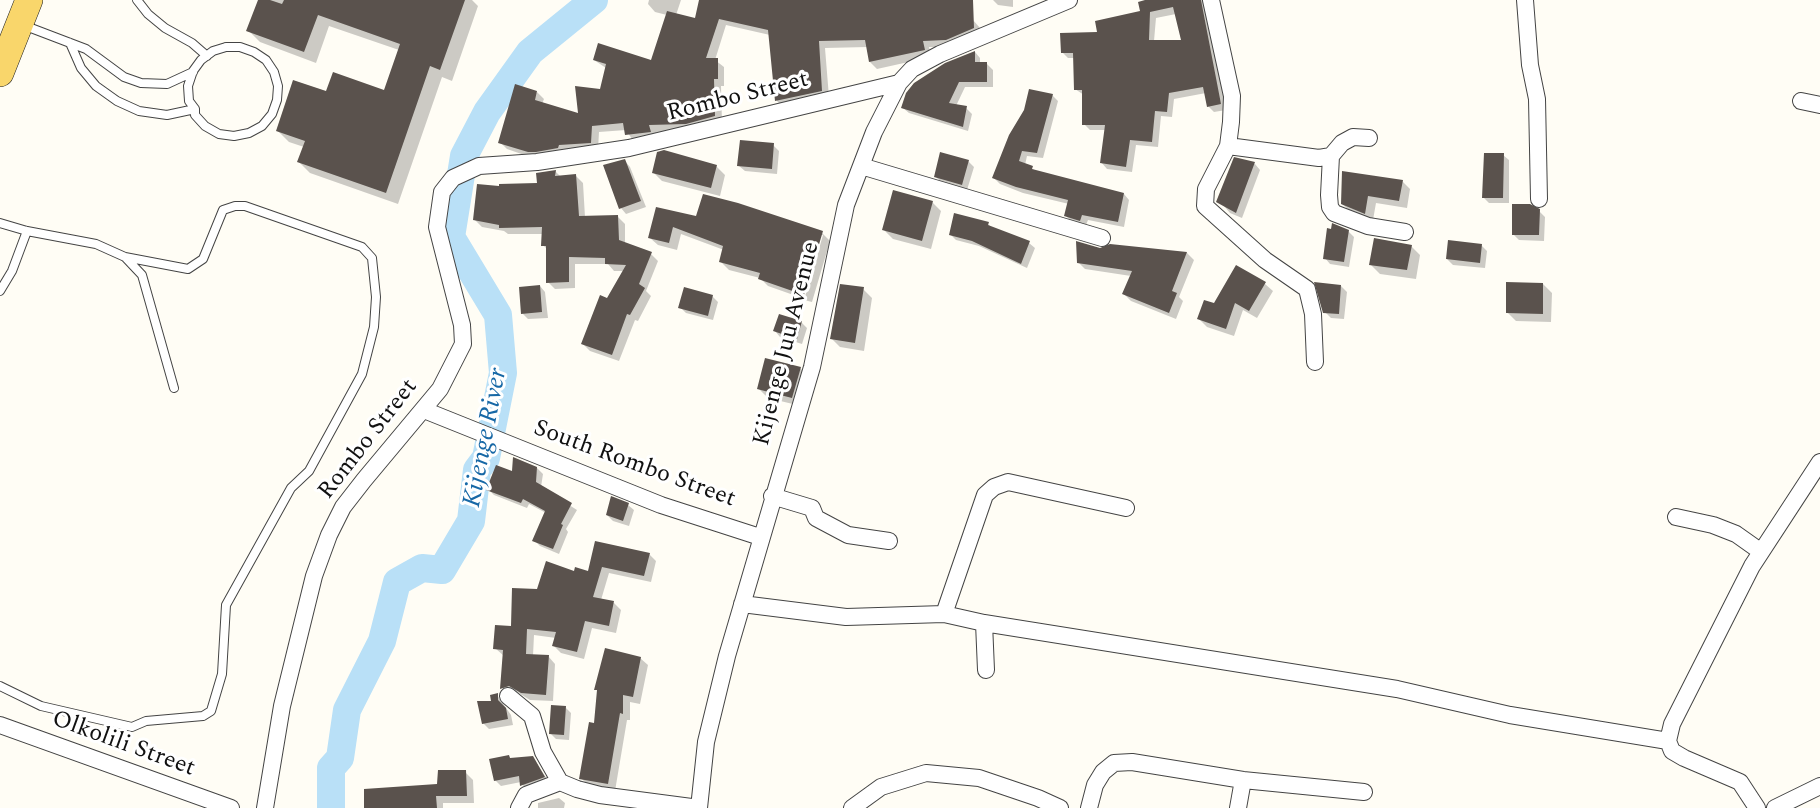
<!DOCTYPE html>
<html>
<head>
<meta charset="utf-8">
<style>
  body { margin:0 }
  canvas { display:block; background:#fffdf5 }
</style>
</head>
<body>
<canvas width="1820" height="808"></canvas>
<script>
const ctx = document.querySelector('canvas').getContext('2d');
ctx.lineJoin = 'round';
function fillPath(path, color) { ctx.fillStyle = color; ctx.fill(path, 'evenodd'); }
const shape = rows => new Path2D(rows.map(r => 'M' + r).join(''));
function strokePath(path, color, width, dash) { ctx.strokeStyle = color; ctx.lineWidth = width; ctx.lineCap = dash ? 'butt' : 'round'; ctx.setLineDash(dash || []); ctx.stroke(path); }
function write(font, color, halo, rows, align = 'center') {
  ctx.font = font + ' Spectral,serif'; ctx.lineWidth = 6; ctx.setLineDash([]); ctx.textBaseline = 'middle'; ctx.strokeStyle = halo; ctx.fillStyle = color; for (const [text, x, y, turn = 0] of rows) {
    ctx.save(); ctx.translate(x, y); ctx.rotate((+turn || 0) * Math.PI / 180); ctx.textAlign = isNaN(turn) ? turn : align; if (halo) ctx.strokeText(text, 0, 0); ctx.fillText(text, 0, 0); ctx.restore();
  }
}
fillPath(shape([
  [259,0,472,0,478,6,452,81,442,77,398,204,310,173,299,162,304,147,289,142,277,130,327,93,385,92,399,50,329,26,316,63,260,42,248,30],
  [649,0,681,0,676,15,696,20,701,0,963,0,973,20,980,28,981,35,954,47,929,47,931,57,877,69,870,62,868,47,825,48,829,97,784,108,777,101,770,35,726,25,715,60,724,67,724,86,721,86,722,123,693,130,656,132,657,139,634,142,626,130,599,132,598,150,536,159,507,149,500,142,537,92,544,99,542,104,579,115,602,90,606,68,594,60,652,61,667,15,655,12,648,4],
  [993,0,1013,0,1013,7,998,5],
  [1151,0,1205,0,1226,110,1214,112,1208,106,1206,93,1174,99,1172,117,1161,116,1158,147,1136,145,1132,172,1107,169,1101,162,1106,130,1090,130,1084,124,1084,95,1075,89,1075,58,1068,58,1062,52,1142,13],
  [1176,14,1182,42,1154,41,1156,18],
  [975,52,980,58,980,64,987,64,993,70,993,87,965,87,956,106,966,108,972,114,968,131,909,113,903,108],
  [1052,95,1058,101,1043,158,1027,156,1025,165,1038,172,1124,194,1129,200,1124,227,1088,220,1086,225,1071,221,1065,215,1069,204,1023,193,1000,184,994,178],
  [773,145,779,151,777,174,745,171,739,166],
  [1503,155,1509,160,1509,203,1489,203,1483,197],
  [1235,159,1255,164,1260,170,1242,218,1230,213,1218,199],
  [625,161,630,167,646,207,626,214,621,208],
  [968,161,974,167,967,190,941,182,935,176],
  [716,166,725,175,720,196,662,181,653,172],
  [555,171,561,177,576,176,583,183,585,217,617,216,625,224,625,244,651,254,658,261,646,291,651,296,638,321,635,320,619,361,590,351,583,344,624,271,614,271,608,264,575,264,575,288,555,289,548,282,548,250,543,245,543,234,508,234,504,231,482,227,475,220,500,188,538,185],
  [1402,181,1410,189,1407,208,1376,203,1373,220,1351,212,1342,204],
  [932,202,941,211,931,249,893,239,884,230],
  [657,208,697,218,822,233,830,241,812,302,804,300,823,235,820,235,802,298,768,286,760,278,729,270,721,262,724,250,681,234,677,250,658,245,650,238],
  [1539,211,1545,217,1544,241,1519,240,1513,234],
  [988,224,993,229,1029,243,1035,248,1027,268,979,246,956,240,950,234],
  [1332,231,1348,231,1354,237,1349,267,1330,264,1325,258],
  [1481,245,1487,251,1485,268,1453,265,1447,259],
  [1110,246,1187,253,1194,260,1179,297,1183,301,1176,319,1131,301,1124,294,1131,276,1085,269,1078,262],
  [1411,246,1420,255,1416,279,1380,274,1371,265],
  [1265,284,1273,291,1257,318,1243,310,1234,336,1207,327,1199,319,1214,305],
  [1543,284,1552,293,1551,322,1516,321,1507,312],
  [540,286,545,292,548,318,528,319,523,314],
  [1341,286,1347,292,1344,319,1331,318,1325,312],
  [863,289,872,298,864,351,840,347,831,338],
  [712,296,718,302,713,320,686,313,680,307],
  [780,316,802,323,807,328,802,344,780,337,775,331],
  [800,368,809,377,801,406,768,398,759,389],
  [537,468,543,474,541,487,577,510,566,529,568,532,559,554,540,546,534,540,546,513,529,504,527,508,494,495,488,489,513,474],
  [628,505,634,510,629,526,613,521,607,515],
  [596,542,649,554,656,561,651,582,609,573,601,600,614,603,621,610,616,633,592,628,584,659,561,653,554,646,556,638,534,635,533,656,548,656,555,664,553,701,530,700,517,692,509,695,502,688,504,656,495,648,538,590,575,573,590,573],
  [640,658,648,665,640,704,630,702,630,720,627,720,615,791,588,785,581,778,595,725,598,691,596,689],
  [497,695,511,715,513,725,489,729,483,723],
  [565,707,571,713,569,740,556,739,550,733],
  [509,757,512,760,533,758,549,782,527,791,521,782,501,786,495,780],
  [465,772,473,780,474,803,443,803,443,808,365,808,438,785],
  [559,798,565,803,564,808,538,808,538,803]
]), '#0003');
strokePath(shape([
  [331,808,331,768,340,758,347,710,382,641,397,582,422,568,442,570,471,521,477,470,486,458,503,373,498,315,451,237,464,156,487,112,530,52,594,0]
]), '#b9e0f7', 28);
fillPath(shape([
  [258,0,270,0,282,4,284,0,465,0,440,70,430,66,386,193,297,162,305,141,276,131,293,80,326,91,333,72,384,90,400,44,318,15,304,52,246,31],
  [699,0,973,0,974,28,946,40,923,41,925,50,869,62,865,40,819,41,822,91,775,101,768,30,719,19,706,58,718,58,718,79,714,79,715,116,686,124,649,125,651,132,625,135,623,123,592,126,591,143,559,145,558,148,536,152,528,152,498,143,515,84,537,91,535,100,578,113,575,86,600,89,606,64,593,60,598,43,651,60,667,11,695,18],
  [1145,0,1201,0,1221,104,1207,107,1203,87,1169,93,1167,112,1155,111,1152,142,1130,140,1126,167,1100,163,1105,125,1082,125,1082,90,1074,90,1073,53,1061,53,1060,33,1097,32,1095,21,1140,11,1138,2],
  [1173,7,1181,40,1149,40,1150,12],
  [975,51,975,62,987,62,987,82,959,82,949,103,967,106,963,127,901,108,906,93,914,83,945,63],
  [1029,89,1053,94,1037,153,1022,151,1019,161,1033,166,1032,169,1124,193,1118,222,1082,215,1080,221,1064,216,1068,200,1016,187,992,178,1009,135,1024,110],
  [740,140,774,143,772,169,737,166],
  [664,150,717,165,711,188,652,173,657,152],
  [940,152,969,160,962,185,934,177],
  [1484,153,1504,153,1503,198,1482,198],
  [1234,157,1255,162,1236,213,1216,202],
  [625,159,641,201,619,209,603,165],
  [556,170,555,176,576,174,579,216,618,215,619,240,652,252,639,284,645,288,630,315,627,314,612,355,581,344,600,295,607,298,626,265,605,264,605,258,569,257,569,282,546,283,546,246,541,246,542,227,499,228,499,225,473,220,477,184,499,186,499,184,537,183,536,173],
  [1342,171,1403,180,1399,201,1368,196,1365,214,1341,204],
  [893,190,933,201,922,241,882,230],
  [703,194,738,203,823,231,804,295,758,279,760,273,719,262,723,246,673,227,669,243,648,238,656,207,696,216],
  [1512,204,1530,204,1540,209,1539,235,1512,235],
  [954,213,989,222,988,225,1030,241,1021,264,972,241,949,235],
  [1332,223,1349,230,1344,262,1323,259,1327,228,1331,229],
  [1374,238,1412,245,1407,270,1369,265],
  [1448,240,1482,244,1480,263,1446,259],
  [1076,241,1100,248,1110,244,1187,252,1172,291,1177,293,1169,313,1122,294,1132,271,1077,263],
  [1236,265,1266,282,1249,311,1235,303,1226,329,1197,319,1204,300,1214,303],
  [1314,282,1341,285,1339,314,1323,313],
  [1506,282,1543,283,1543,314,1506,313],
  [840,284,864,287,855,343,830,339],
  [540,285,542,312,521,314,519,287],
  [684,287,713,295,708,316,678,308],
  [779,314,802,321,797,339,773,331],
  [765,358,801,367,792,398,757,389],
  [513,457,537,467,536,482,572,503,561,524,563,525,553,549,532,541,545,511,523,499,521,503,486,490,496,465,512,471],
  [611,496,629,503,623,521,606,515],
  [595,541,650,553,644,576,602,567,593,597,614,601,609,626,585,621,577,652,552,646,556,632,527,629,526,654,549,655,546,695,521,693,509,686,500,689,503,650,493,649,495,625,511,626,512,588,537,589,546,561,574,571,575,567,588,571],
  [605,648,641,657,633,697,623,695,623,714,620,713,608,784,579,779,589,722,594,723,597,690,594,690],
  [498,693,498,700,506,708,508,719,482,724,477,701,491,701,490,695],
  [551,705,566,706,564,735,549,734],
  [509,755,510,758,533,756,545,777,520,786,519,776,494,781,489,759],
  [438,770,466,770,467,796,436,796,437,808,364,808,364,789,437,784]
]), '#5a524d');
const lane = shape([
  [137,0,148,14,165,28,192,43,207,56],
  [23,25,86,49,124,77,141,83,167,84,193,72],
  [70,43,81,68,96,86,117,101,139,111,167,115,195,109],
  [226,47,240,47,254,52,266,60,274,72,278,86,277,100,272,114,262,126,249,133,234,136,219,134,205,126,195,115,195,109,189,101,188,86,193,71,201,60,213,51,226,47],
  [0,223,27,231,96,244,125,257,142,275,174,388],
  [0,291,12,271,27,231],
  [0,686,41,706,132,727,146,721,203,716,211,711,222,674,226,605,291,488,309,471,362,374,374,327,376,297,372,258,362,247,245,206,235,206,223,210,203,259,188,269,125,257]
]);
const street = shape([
  [1211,0,1232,96,1231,122,1228,146,1206,189,1205,206,1265,260,1307,289,1313,314,1315,362],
  [1525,0,1530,65,1537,99,1539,199],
  [1801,101,1820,105],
  [1228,146,1319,158,1331,156,1342,143,1353,137,1369,138],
  [1331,156,1329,195,1330,207,1334,213,1368,226,1405,232],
  [861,166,1102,238],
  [424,410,661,505,760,537],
  [772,496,812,508,816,518,848,535,889,541],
  [1676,517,1713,525,1736,534,1760,551],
  [742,604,846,617,944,614,984,623,1397,689,1510,715,1668,741],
  [944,614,985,495,994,487,1008,482,1126,508],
  [984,623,986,670],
  [508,696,532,716,543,752,560,782,577,789,600,795,699,808],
  [0,725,231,808],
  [265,808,282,706,314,576,329,535,343,507,364,480,440,389,463,344,462,325,437,227,442,192,453,178,479,166,537,162,629,148,899,83],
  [519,808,526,795,560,782],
  [699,808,706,742,727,656,812,367,846,205,874,132,899,83,912,69,940,54,1069,0],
  [852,808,881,787,926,773,979,778,1038,798,1060,808],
  [1089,808,1095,785,1103,772,1114,763,1132,762,1243,780,1364,792],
  [1238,808,1243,780],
  [1757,808,1740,782,1684,758,1672,751,1668,741,1672,724,1752,566,1820,462],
  [1775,808,1820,786]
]);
const primary = shape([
  [0,73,29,0]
]);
strokePath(lane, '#444', 10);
strokePath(street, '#444', 18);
strokePath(primary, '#222', 28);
strokePath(lane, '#fff', 8);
strokePath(street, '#fff', 16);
strokePath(primary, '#f9d66b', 27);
write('24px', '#111', '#fff', [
  ["Rombo Street",738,98,-14],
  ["Kijenge Juu Avenue",788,344,-76],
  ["Rombo Street",369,440,-52],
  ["South Rombo Street",634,465,20],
  ["Olkolili Street",123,745,20]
]);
write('italic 26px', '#1768a6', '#fff', [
  ["Kijenge River",487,438,-79]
]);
</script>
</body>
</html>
